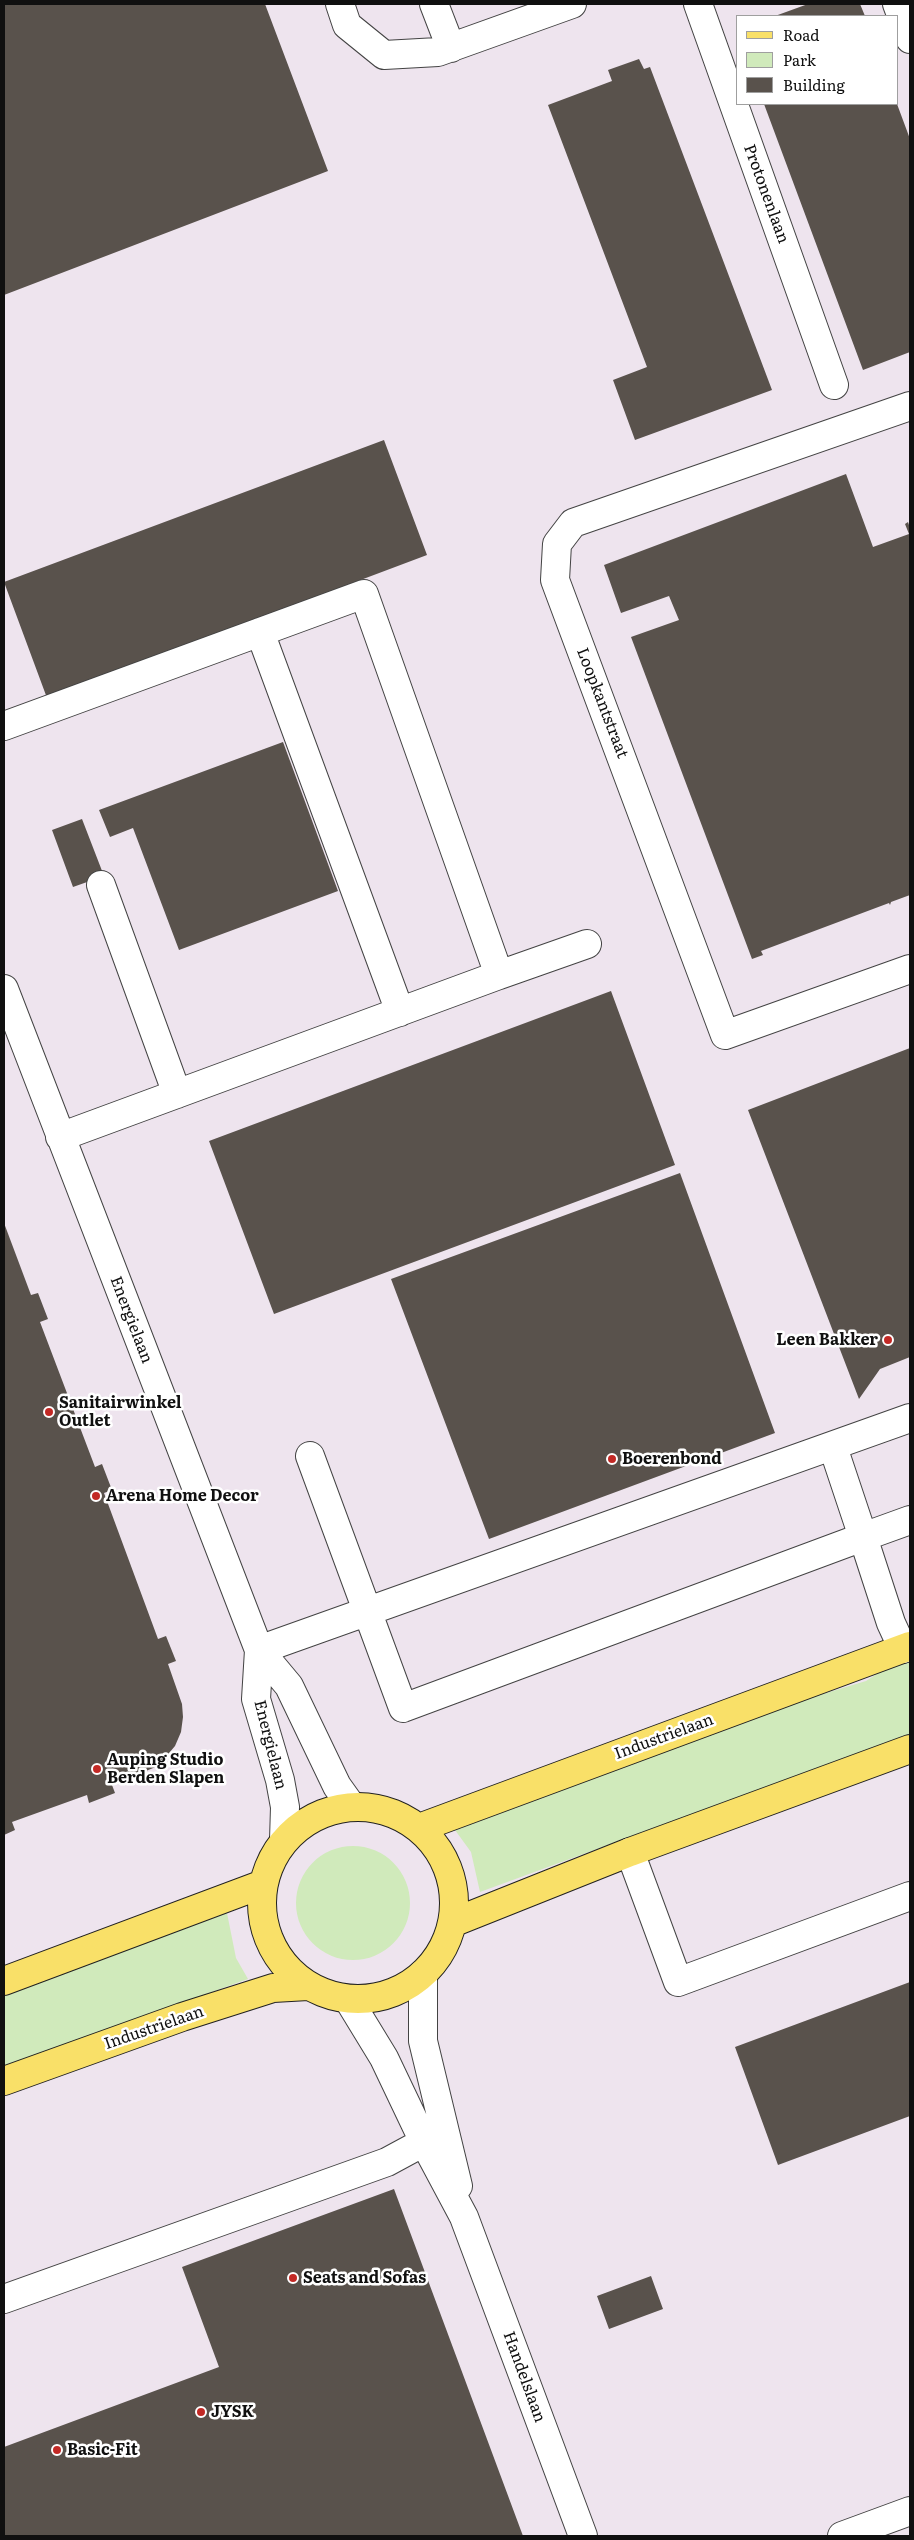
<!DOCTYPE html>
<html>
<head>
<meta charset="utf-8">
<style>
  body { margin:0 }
  #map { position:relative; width:914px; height:2540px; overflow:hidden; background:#fffdf2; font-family:Literata,serif }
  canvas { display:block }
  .frame { position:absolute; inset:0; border:5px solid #101010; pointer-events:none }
  .legend { position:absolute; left:736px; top:15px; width:162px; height:90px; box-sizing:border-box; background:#fff; border:1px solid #9f9f9f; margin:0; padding:6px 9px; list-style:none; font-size:15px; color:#101010 }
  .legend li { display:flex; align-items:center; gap:10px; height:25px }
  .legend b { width:25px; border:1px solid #9f9f9f }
</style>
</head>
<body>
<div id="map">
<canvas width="914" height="2540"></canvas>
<div class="frame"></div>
<ul class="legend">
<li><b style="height:6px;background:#f9e068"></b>Road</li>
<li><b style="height:14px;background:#d0eabb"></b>Park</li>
<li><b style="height:14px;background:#59524c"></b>Building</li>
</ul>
</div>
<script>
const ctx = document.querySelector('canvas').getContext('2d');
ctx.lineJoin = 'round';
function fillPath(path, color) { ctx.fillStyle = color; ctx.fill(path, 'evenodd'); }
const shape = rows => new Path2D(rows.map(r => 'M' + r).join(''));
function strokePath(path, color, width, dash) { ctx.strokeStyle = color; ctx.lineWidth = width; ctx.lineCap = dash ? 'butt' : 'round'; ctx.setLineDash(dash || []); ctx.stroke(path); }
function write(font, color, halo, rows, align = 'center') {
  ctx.font = font + ' Literata,serif'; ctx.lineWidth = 5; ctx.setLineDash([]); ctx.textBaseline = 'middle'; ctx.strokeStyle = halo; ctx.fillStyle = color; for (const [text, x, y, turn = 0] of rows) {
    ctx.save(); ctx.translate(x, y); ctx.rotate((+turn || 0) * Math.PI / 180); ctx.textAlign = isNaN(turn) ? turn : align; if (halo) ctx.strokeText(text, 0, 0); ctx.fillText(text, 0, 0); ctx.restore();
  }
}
fillPath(shape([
  [4,4,910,4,910,2536,4,2536],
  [738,16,898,16,898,104,738,104]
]), '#eee4ee');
fillPath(shape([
  [910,1656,910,1734,480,1892,471,1852,455,1830,786,1705,866,1681,895,1662],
  '296 1903a57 57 0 1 1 114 0a57 57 0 1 1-114 0Z',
  [227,1913,236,1958,248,1979,4,2067,4,1995]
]), '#d0eabb');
fillPath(shape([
  [4,4,265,4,328,171,4,295],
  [808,4,860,4,865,16,775,16],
  [639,59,644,69,650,67,772,390,635,440,613,380,647,367,548,105,612,81,608,70],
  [764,104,897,104,910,139,910,352,863,370],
  [384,440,427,555,47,698,4,582],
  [846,474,873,547,909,534,905,524,908,522,910,528,910,895,891,902,890,905,889,903,761,951,763,955,752,959,631,637,679,620,669,596,621,613,604,565],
  [283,742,338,891,179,950,133,828,110,837,99,810],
  [82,819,104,876,73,887,52,830],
  [611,991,675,1165,274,1314,209,1141],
  [910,1048,910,1357,880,1369,859,1399,748,1110],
  [680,1173,775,1433,489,1539,391,1279],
  [4,1223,31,1295,38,1293,48,1319,40,1322,95,1467,102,1464,112,1490,104,1493,158,1639,166,1636,176,1661,168,1664,182,1704,183,1717,181,1732,175,1746,158,1766,112,1785,115,1793,89,1803,87,1795,12,1822,15,1830,4,1835],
  [910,1982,910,2116,778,2165,735,2047],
  [394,2189,523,2536,4,2536,4,2447,219,2367,182,2267],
  [651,2276,663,2309,609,2329,597,2296]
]), '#59524c');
const minor = shape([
  [340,4,347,25,384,55,438,52,572,4],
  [434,4,451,48],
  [698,4,834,385],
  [897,4,910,39],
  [910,406,573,523,557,544,555,580,725,1035,910,969],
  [260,632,400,1012],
  [4,726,364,594,499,975,60,1137],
  [101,885,177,1094],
  [499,975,587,944],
  [4,989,259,1650,289,1686,337,1786,352,1807],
  [833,1447,863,1537,910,1520],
  [310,1456,403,1708,863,1537,891,1623,903,1649],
  [259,1650,910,1418],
  [259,1650,256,1699,280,1780,285,1807,284,1840],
  [630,1852,678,1982,910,1896],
  [423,1974,423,2041,458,2186],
  [348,1999,384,2058,424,2142,464,2217,583,2536],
  [4,2299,387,2162,424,2142],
  [842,2536,910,2511]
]);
const major = shape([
  '262 1903a96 96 0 1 1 192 0a96 96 0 1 1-192 0Z',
  [419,1828,910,1646],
  [452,1923,630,1852,910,1749],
  [4,1981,263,1884],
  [4,2081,182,2017,273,1988,308,1986]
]);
strokePath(minor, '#434343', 30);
strokePath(major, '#212121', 30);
strokePath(minor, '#fff', 28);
strokePath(major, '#f9e068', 28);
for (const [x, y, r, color] of [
  [888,1340,5,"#c22925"],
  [49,1412,5,"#c22925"],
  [612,1459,5,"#c22925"],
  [96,1496,5,"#c22925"],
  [97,1769,5,"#c22925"],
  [293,2278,5,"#c22925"],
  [201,2412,5,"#c22925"],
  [57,2450,5,"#c22925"]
]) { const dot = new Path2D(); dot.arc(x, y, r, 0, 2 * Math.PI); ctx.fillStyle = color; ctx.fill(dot); strokePath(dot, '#fff', 2); }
write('16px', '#101010', '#fff', [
  ["Protonenlaan",766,194,70],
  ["Loopkantstraat",602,703,69],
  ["Energielaan",131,1320,69],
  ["Industrielaan",664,1737,-20],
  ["Energielaan",270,1745,76],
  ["Industrielaan",154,2028,-19],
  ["Handelslaan",524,2377,70]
]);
write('bold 16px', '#101010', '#fff', [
  ["Leen Bakker",878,1340,"right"],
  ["Sanitairwinkel",59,1403],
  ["Outlet",59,1421],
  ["Boerenbond",622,1459],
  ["Arena Home Decor",106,1496],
  ["Auping Studio",107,1760],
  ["Berden Slapen",107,1778],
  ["Seats and Sofas",303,2278],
  ["JYSK",211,2412],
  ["Basic-Fit",67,2450]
], 'left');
</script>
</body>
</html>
